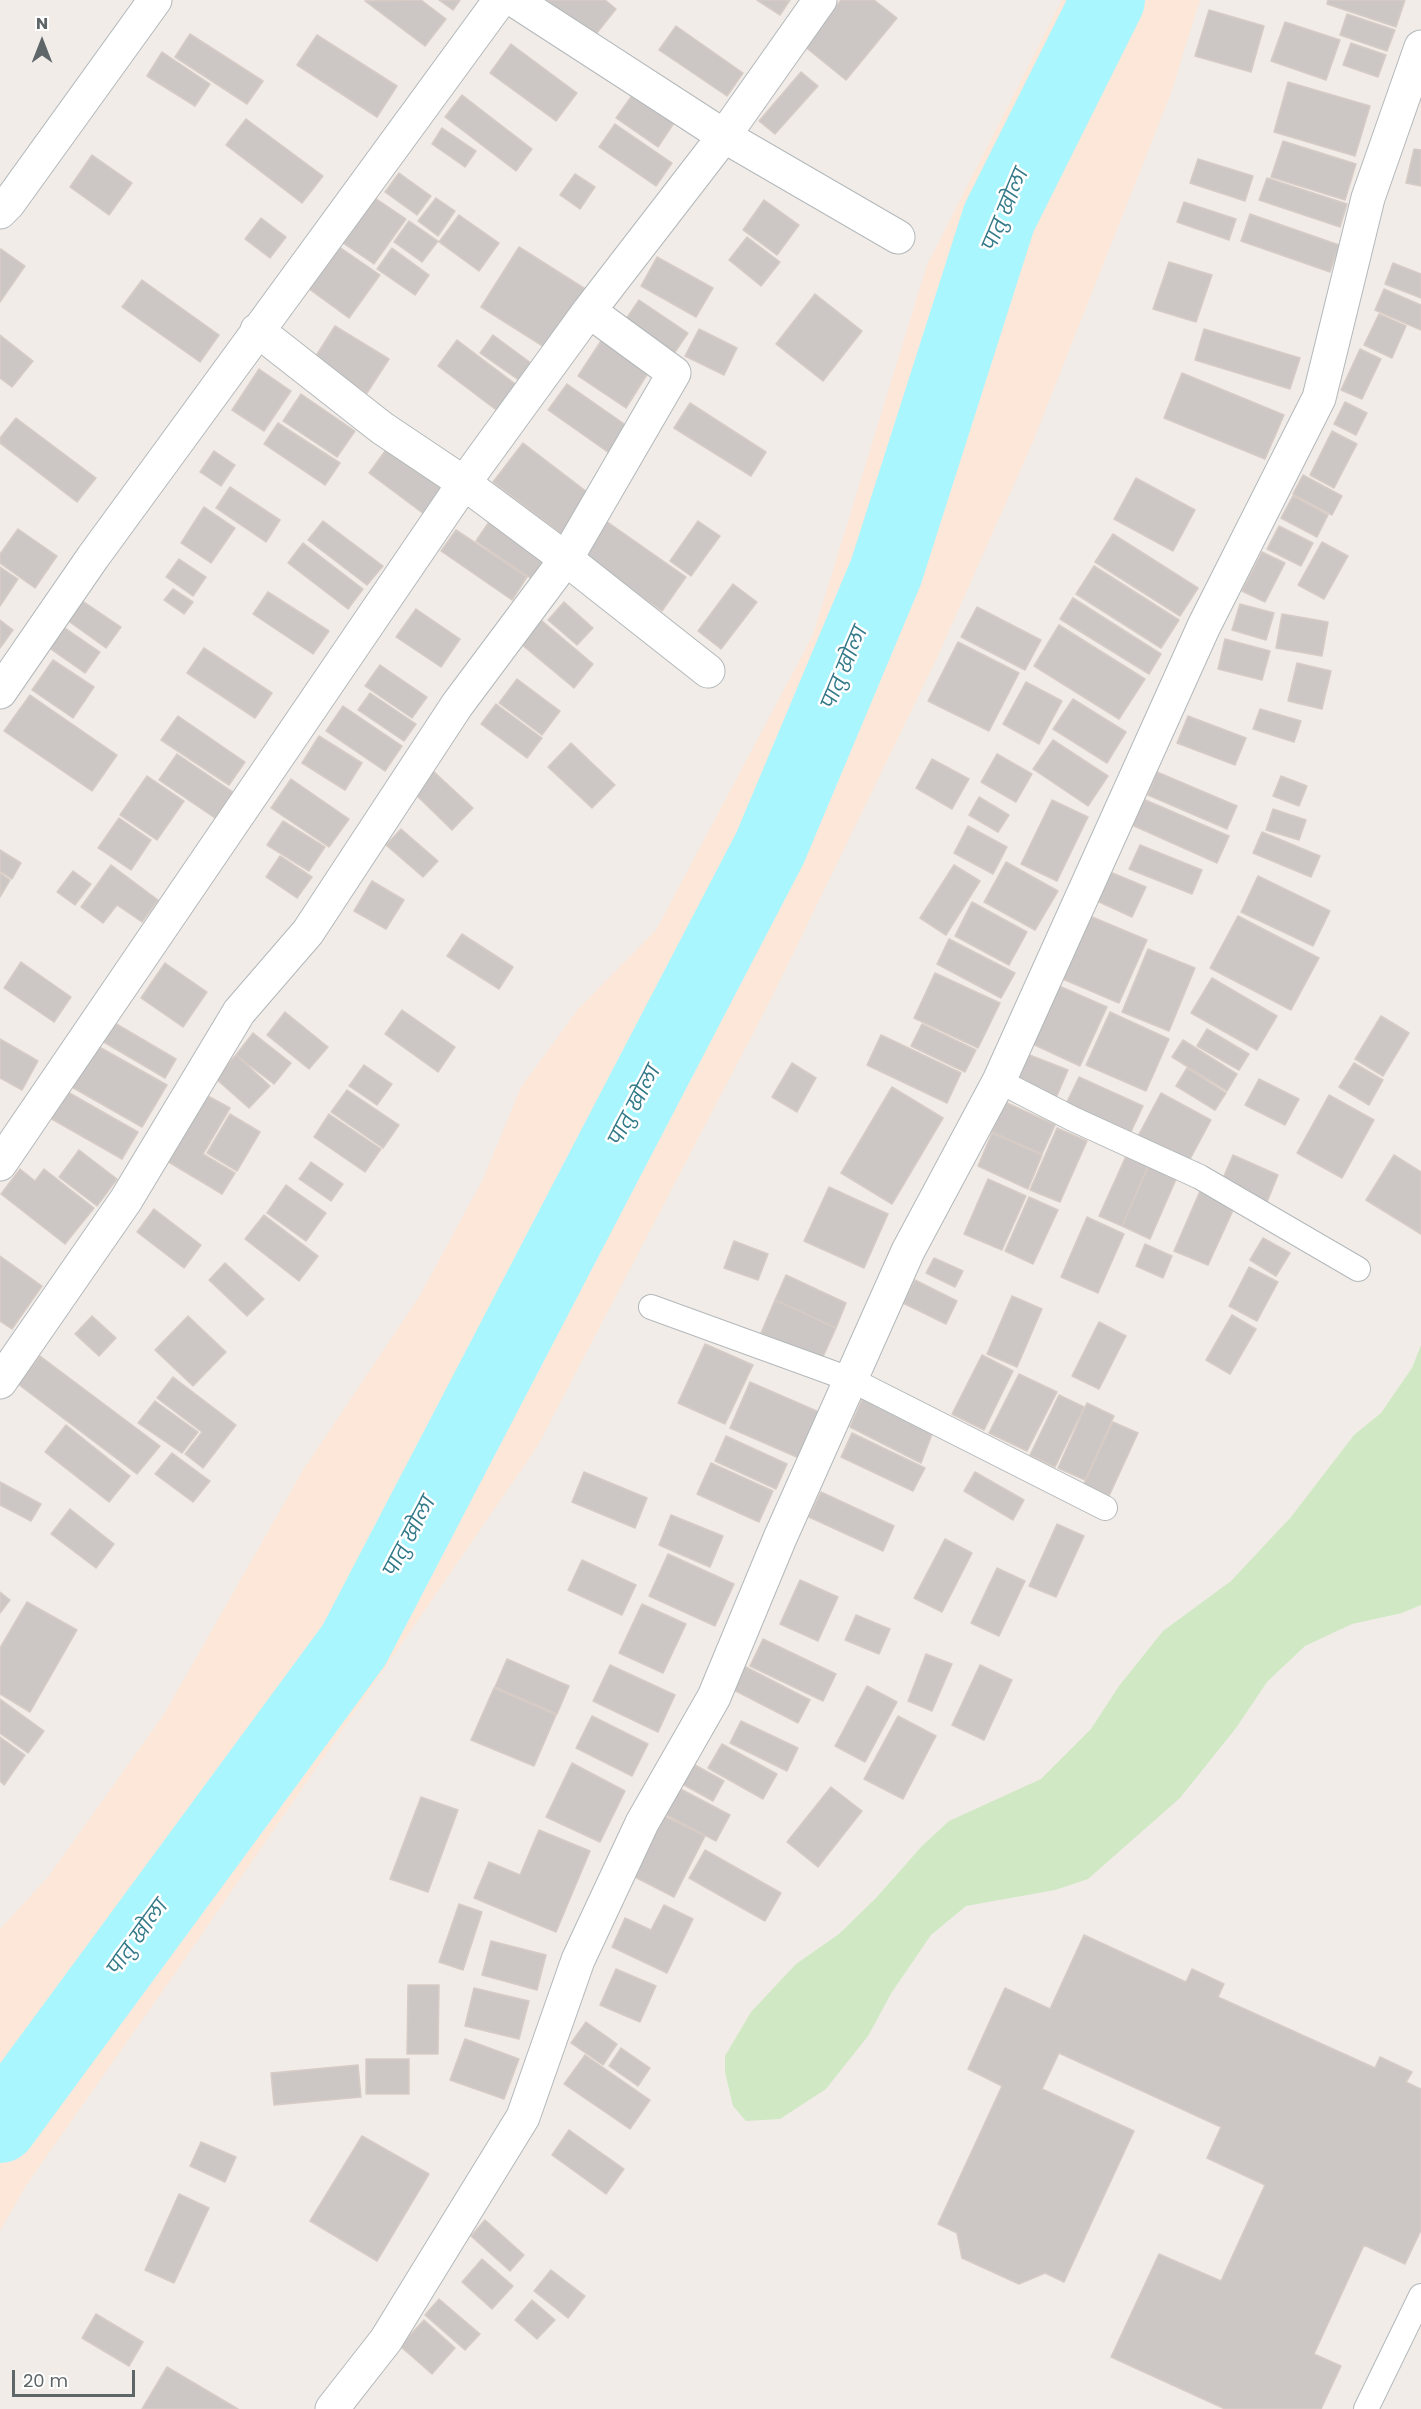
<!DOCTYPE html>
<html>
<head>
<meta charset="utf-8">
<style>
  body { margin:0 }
  #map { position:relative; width:1421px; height:2409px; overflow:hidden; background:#f1ece8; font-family:Poppins,sans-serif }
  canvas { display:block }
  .north { position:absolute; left:12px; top:12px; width:60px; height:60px; -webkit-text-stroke:4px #fff; paint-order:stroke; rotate:0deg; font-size:16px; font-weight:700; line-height:24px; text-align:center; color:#5f6668 }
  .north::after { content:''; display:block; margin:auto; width:21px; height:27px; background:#5f6668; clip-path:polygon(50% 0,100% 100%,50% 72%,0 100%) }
  .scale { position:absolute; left:12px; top:2370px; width:123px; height:27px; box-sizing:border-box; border:3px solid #5f6668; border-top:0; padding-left:8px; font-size:18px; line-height:21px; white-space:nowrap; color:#5f6668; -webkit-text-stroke:4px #fff; paint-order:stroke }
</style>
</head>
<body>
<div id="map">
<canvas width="1421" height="2409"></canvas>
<div class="north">N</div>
<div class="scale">20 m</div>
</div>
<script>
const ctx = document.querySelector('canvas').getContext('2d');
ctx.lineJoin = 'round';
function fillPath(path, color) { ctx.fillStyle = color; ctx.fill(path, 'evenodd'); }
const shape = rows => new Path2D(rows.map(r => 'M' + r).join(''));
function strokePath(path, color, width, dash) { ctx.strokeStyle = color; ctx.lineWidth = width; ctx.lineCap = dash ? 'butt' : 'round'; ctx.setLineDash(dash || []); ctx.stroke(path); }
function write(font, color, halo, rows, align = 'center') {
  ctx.font = font + ' Poppins,"Noto Sans Devanagari",sans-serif'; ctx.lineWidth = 5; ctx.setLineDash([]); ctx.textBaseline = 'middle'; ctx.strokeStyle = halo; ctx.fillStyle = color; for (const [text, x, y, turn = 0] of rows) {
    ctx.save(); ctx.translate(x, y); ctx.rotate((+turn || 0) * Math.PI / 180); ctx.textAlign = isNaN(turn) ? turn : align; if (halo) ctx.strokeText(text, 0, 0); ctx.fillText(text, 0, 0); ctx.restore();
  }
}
fillPath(shape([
  [1421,1345,1421,1605,1402,1613,1352,1624,1305,1646,1267,1682,1236,1728,1180,1798,1088,1879,1055,1890,966,1906,931,1935,892,1992,868,2036,826,2089,780,2119,746,2121,733,2106,725,2072,725,2056,751,2012,796,1964,839,1934,876,1898,922,1846,949,1821,1041,1779,1091,1729,1119,1686,1163,1631,1231,1581,1291,1517,1354,1435,1381,1413,1412,1368]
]), '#d0e9c4');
fillPath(shape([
  [1062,0,1200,0,1171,93,1032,444,937,658,771,999,537,1447,169,1982,27,2184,0,2231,0,1929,48,1877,164,1714,303,1470,419,1297,483,1179,521,1087,579,1008,656,930,813,635,927,265]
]), '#fce7d8');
strokePath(shape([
  [0,2126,354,1645,770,848,886,572,999,218,1108,0]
]), '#aaf6ff', 74);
const building = shape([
  [421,0,446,19,425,46,365,1,421,0],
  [439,0,460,0,453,10,439,0],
  [543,0,605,0,616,9,592,39,543,0],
  [757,0,790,0,780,15,757,0],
  [841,0,874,0,897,18,846,80,804,46,841,0],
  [1328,0,1405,0,1396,27,1327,4,1328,0],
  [1209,10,1264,26,1251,72,1195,56,1209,10],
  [1347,14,1395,30,1387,51,1340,35,1347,14],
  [1285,22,1340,40,1326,80,1271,61,1285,22],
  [676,26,743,73,727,96,659,50,676,26],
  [190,34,263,81,247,104,175,57,190,34],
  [317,35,397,86,377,117,297,65,317,35],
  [1351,43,1386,55,1378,77,1343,65,1351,43],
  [511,44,577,93,556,121,490,73,511,44],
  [162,52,210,84,195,106,147,76,162,52],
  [801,72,818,86,775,134,759,121,801,72],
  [1288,82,1370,106,1355,156,1274,132,1288,82],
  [633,94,674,123,658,147,616,118,633,94],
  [462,95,532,149,516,171,445,117,462,95],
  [246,119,323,176,302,203,226,145,246,119],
  [615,124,672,163,656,186,599,147,615,124],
  [442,128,476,151,465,167,432,144,442,128],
  [1283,141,1356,164,1345,200,1271,177,1283,141],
  [1414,149,1421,150,1421,186,1406,183,1414,149],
  [92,155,132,183,109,215,70,187,92,155],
  [1198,159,1253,176,1245,201,1190,183,1198,159],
  [399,173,431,196,417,215,385,192,399,173],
  [575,174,595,187,580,209,560,195,575,174],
  [1267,178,1347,204,1340,227,1259,200,1267,178],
  [375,198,406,219,374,264,343,243,375,198],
  [436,198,455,211,438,236,418,221,436,198],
  [764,200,799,225,777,255,743,230,764,200],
  [1184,202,1236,219,1229,240,1177,222,1184,202],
  [1250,214,1339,245,1330,272,1241,241,1250,214],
  [459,215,499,243,479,271,439,242,459,215],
  [261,218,286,237,270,258,245,239,261,218],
  [409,221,438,241,422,262,394,242,409,221],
  [747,237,780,262,761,286,729,260,747,237],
  [335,244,380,275,349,318,305,286,335,244],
  [519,247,587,290,549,350,481,307,519,247],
  [392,248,429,275,415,295,377,269,392,248],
  [1,249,25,266,0,302,0,250,1,249],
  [657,257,713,288,696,317,641,286,657,257],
  [1169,262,1212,275,1196,322,1153,309,1169,262],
  [1393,263,1421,274,1421,298,1385,284,1393,263],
  [142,280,219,335,200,362,122,307,142,280],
  [1384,289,1421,305,1421,330,1375,310,1384,289],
  [815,294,862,331,823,381,776,344,815,294],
  [639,300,688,333,673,355,624,322,639,300],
  [1379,314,1406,326,1392,358,1364,345,1379,314],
  [335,326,389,359,367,393,314,359,335,326],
  [699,329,737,348,724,375,685,356,699,329],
  [1204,329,1300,358,1290,389,1195,360,1204,329],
  [0,335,33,361,12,387,0,378,0,335],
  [493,335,535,366,523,383,480,353,493,335],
  [457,340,518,386,499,412,438,366,457,340],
  [601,341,648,373,626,408,578,376,601,341],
  [1360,349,1381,359,1362,399,1341,390,1360,349],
  [259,369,291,391,264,431,232,410,259,369],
  [1182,373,1284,415,1265,459,1164,418,1182,373],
  [567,384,630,428,612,455,548,410,567,384],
  [301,394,355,431,337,457,283,421,301,394],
  [1345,402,1367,413,1356,435,1334,424,1345,402],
  [690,403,766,452,751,476,674,428,690,403],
  [16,418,96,478,77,502,0,443,0,438,16,418],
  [278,423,340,463,325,485,264,444,278,423],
  [1332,431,1357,444,1334,488,1310,475,1332,431],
  [523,443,591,495,562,534,493,482,523,443],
  [388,447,447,491,428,517,369,473,388,447],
  [214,451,235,465,221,486,200,472,214,451],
  [1303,475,1342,496,1332,515,1293,494,1303,475],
  [1136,478,1195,510,1173,551,1114,519,1136,478],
  [230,487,280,520,266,542,216,508,230,487],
  [1293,496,1328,515,1317,537,1281,518,1293,496],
  [204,507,235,528,211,563,181,543,204,507],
  [493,516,549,554,532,579,476,541,493,516],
  [323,521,383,566,367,585,308,540,323,521],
  [606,521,686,577,662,611,582,554,606,521],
  [698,521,720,536,691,576,670,561,698,521],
  [1279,526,1313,543,1301,566,1267,549,1279,526],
  [18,529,57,556,35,588,0,563,0,554,18,529],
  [456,530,527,577,512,600,441,551,456,530],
  [1113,534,1198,588,1180,616,1095,562,1113,534],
  [1322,542,1348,556,1324,599,1298,585,1322,542],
  [303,543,363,589,348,609,288,563,303,543],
  [1262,552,1285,563,1265,602,1242,591,1262,552],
  [179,559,206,577,193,596,166,577,179,559],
  [1094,566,1179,620,1161,648,1076,594,1094,566],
  [0,567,18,579,0,606,0,567],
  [733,584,757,602,721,649,698,631,733,584],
  [173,589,193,602,184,614,164,600,173,589],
  [268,592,329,631,313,654,253,614,268,592],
  [1073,598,1161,654,1149,674,1060,619,1073,598],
  [81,600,121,627,106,648,67,620,81,600],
  [564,602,593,628,577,645,548,620,564,602],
  [1240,604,1274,613,1266,640,1232,630,1240,604],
  [977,607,1041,640,1025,670,961,637,977,607],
  [416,609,460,639,441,667,396,637,416,609],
  [1282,614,1328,622,1322,656,1276,648,1282,614],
  [0,620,13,630,0,648,0,620],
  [541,620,593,664,574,688,521,644,541,620],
  [59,624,100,652,85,673,45,645,59,624],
  [1059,625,1145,679,1119,719,1034,666,1059,625],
  [1225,639,1270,651,1262,680,1218,669,1225,639],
  [958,642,1019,673,989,731,928,701,958,642],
  [204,648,272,693,255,718,187,673,204,648],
  [53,660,94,687,73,718,32,690,53,660],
  [1297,663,1331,671,1322,709,1288,701,1297,663],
  [380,665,427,697,412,718,365,686,380,665],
  [517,679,560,711,542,735,499,703,517,679],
  [1026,682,1062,701,1039,744,1003,724,1026,682],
  [370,693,416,724,404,741,358,710,370,693],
  [30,695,117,755,92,791,4,731,30,695],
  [1073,699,1126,732,1107,763,1053,729,1073,699],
  [496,704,542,738,527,758,481,724,496,704],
  [343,706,402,746,385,771,326,731,343,706],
  [1260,709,1301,721,1294,742,1253,729,1260,709],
  [178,716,245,762,229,785,161,740,178,716],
  [1188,716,1246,738,1235,765,1177,743,1188,716],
  [319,736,362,763,345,790,302,763,319,736],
  [1053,740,1108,776,1088,806,1033,769,1053,740],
  [571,743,615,785,592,808,548,767,571,743],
  [177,754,233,792,215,818,159,780,177,754],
  [997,754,1032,774,1016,802,981,782,997,754],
  [932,759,969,779,952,809,916,788,932,759],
  [432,770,473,808,452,830,412,791,432,770],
  [1157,772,1237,806,1227,829,1148,795,1157,772],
  [147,776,184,801,157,840,120,815,147,776],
  [1281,776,1307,786,1299,806,1273,796,1281,776],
  [291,779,349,819,329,847,271,808,291,779],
  [979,797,1009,815,998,832,969,815,979,797],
  [1143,799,1229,836,1217,863,1132,825,1143,799],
  [1052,800,1088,817,1057,881,1021,864,1052,800],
  [1273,809,1306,820,1299,840,1266,830,1273,809],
  [119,818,151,840,131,870,98,848,119,818],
  [283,821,325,847,309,871,267,845,283,821],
  [968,826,1007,847,993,874,954,853,968,826],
  [401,829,438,861,423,877,386,845,401,829],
  [1262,832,1320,856,1311,877,1253,853,1262,832],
  [1140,845,1202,870,1192,894,1129,869,1140,845],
  [0,850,21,863,12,879,0,871,0,850],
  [280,856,312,877,297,898,266,877,280,856],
  [1006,862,1058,891,1035,930,984,902,1006,862],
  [111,865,158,900,142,922,117,905,103,923,81,907,111,865],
  [954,865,980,881,946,935,920,918,954,865],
  [73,871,91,884,75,905,57,892,73,871],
  [1110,872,1146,887,1132,917,1097,901,1110,872],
  [0,873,10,880,0,897,0,873],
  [1258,876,1330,911,1313,946,1241,912,1258,876],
  [372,881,404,900,386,929,354,911,372,881],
  [972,902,1027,932,1009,965,955,936,972,902],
  [1085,914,1147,940,1119,1003,1058,977,1085,914],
  [1238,916,1319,958,1291,1010,1210,968,1238,916],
  [462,934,513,967,499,989,447,956,462,934],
  [949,939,1015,973,1001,998,937,964,949,939],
  [1148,949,1195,968,1169,1031,1122,1012,1148,949],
  [21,962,71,997,54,1022,4,988,21,962],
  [165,963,207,992,183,1027,141,998,165,963],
  [935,973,1000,1003,978,1048,914,1018,935,973],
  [1212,978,1277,1016,1257,1050,1191,1013,1212,978],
  [1050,982,1107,1007,1080,1066,1024,1040,1050,982],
  [402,1010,455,1047,438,1072,385,1034,402,1010],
  [285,1012,328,1047,309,1069,267,1035,285,1012],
  [1110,1012,1169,1039,1146,1091,1086,1065,1110,1012],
  [1381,1016,1409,1033,1383,1076,1355,1059,1381,1016],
  [113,1022,176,1059,165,1078,102,1041,113,1022],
  [922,1024,976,1050,965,1072,911,1046,922,1024],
  [1207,1029,1249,1054,1239,1070,1197,1046,1207,1029],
  [253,1033,291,1063,274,1084,236,1055,253,1033],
  [881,1035,961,1073,947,1103,867,1065,881,1035],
  [0,1039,38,1061,22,1090,0,1078,0,1039],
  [1183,1040,1237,1074,1227,1091,1172,1057,1183,1040],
  [94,1044,167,1085,142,1127,70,1086,94,1044],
  [1022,1052,1068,1070,1056,1098,1010,1079,1022,1052],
  [236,1055,270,1086,249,1108,215,1078,236,1055],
  [792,1063,816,1078,797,1112,772,1097,792,1063],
  [1354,1063,1383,1080,1369,1105,1339,1087,1354,1063],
  [364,1065,392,1084,377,1105,349,1086,364,1065],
  [1187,1068,1226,1093,1215,1110,1176,1086,1187,1068],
  [1079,1077,1143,1106,1129,1136,1065,1106,1079,1077],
  [1259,1079,1299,1099,1285,1125,1245,1105,1259,1079],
  [892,1087,943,1118,892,1204,841,1173,892,1087],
  [347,1090,399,1125,383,1148,331,1112,347,1090],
  [66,1091,138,1132,122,1159,50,1118,66,1091],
  [1161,1093,1211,1120,1188,1163,1138,1136,1161,1093],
  [206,1095,230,1108,203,1154,235,1173,222,1194,167,1161,206,1095],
  [1329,1095,1374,1120,1342,1178,1297,1153,1329,1095],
  [1005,1102,1055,1125,1042,1154,992,1132,1005,1102],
  [230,1114,260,1132,237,1171,207,1153,230,1114],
  [329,1114,381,1149,365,1172,314,1137,329,1114],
  [1057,1128,1087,1141,1060,1202,1030,1190,1057,1128],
  [992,1133,1042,1155,1028,1189,978,1166,992,1133],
  [79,1150,117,1179,97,1206,59,1177,79,1150],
  [1233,1155,1278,1175,1267,1202,1221,1183,1233,1155],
  [1394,1155,1421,1172,1421,1234,1366,1200,1394,1155],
  [1126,1156,1148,1166,1122,1226,1099,1216,1126,1156],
  [311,1162,343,1184,331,1201,299,1179,311,1162],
  [1149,1165,1177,1177,1150,1239,1122,1226,1149,1165],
  [20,1169,35,1181,44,1169,94,1208,65,1244,1,1194,20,1169],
  [988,1179,1026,1196,1002,1250,964,1234,988,1179],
  [286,1185,326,1213,306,1241,267,1213,286,1185],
  [829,1187,888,1214,864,1268,804,1241,829,1187],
  [1200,1191,1235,1206,1208,1265,1174,1251,1200,1191],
  [1029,1197,1058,1210,1033,1264,1005,1251,1029,1197],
  [154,1209,201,1245,184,1268,137,1232,154,1209],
  [264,1215,318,1256,299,1281,245,1239,264,1215],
  [1087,1217,1124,1234,1098,1293,1061,1277,1087,1217],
  [1263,1238,1290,1253,1276,1276,1250,1260,1263,1238],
  [734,1241,768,1254,758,1280,724,1268,734,1241],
  [1145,1244,1172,1256,1163,1278,1136,1266,1145,1244],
  [0,1256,42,1286,12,1329,0,1321,0,1256],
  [934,1258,963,1271,955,1287,926,1273,934,1258],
  [225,1263,264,1299,247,1316,209,1280,225,1263],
  [1249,1267,1278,1282,1257,1321,1229,1306,1249,1267],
  [786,1275,846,1303,836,1328,775,1300,786,1275],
  [915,1280,957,1301,946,1324,903,1303,915,1280],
  [1012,1296,1042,1309,1017,1367,987,1354,1012,1296],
  [775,1300,836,1328,822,1359,761,1333,775,1300],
  [1232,1315,1256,1329,1230,1374,1206,1360,1232,1315],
  [92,1316,116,1338,99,1356,75,1334,92,1316],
  [188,1316,226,1352,193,1386,155,1350,188,1316],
  [1099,1322,1126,1336,1099,1389,1072,1376,1099,1322],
  [705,1344,753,1365,725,1424,678,1403,705,1344],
  [982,1355,1013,1371,984,1430,952,1414,982,1355],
  [40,1356,160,1446,137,1474,18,1384,40,1356],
  [1019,1374,1057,1392,1027,1451,989,1433,1019,1374],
  [173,1377,236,1425,203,1468,185,1454,202,1432,157,1398,173,1377],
  [750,1382,819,1412,799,1458,730,1428,750,1382],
  [864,1395,934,1429,921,1463,850,1427,864,1395],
  [1059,1395,1084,1407,1055,1467,1030,1455,1059,1395],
  [155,1401,198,1432,182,1453,138,1423,155,1401],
  [1087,1403,1114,1416,1085,1480,1058,1468,1087,1403],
  [1113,1422,1138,1433,1109,1496,1084,1484,1113,1422],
  [66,1425,130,1476,109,1502,45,1452,66,1425],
  [852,1433,925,1468,913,1491,841,1457,852,1433],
  [726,1436,787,1464,776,1489,715,1461,726,1436],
  [172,1453,210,1481,193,1502,155,1474,172,1453],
  [711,1463,773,1491,759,1522,697,1494,711,1463],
  [584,1472,647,1498,635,1528,572,1502,584,1472],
  [975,1472,1024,1500,1013,1520,964,1491,975,1472],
  [0,1482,41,1504,31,1521,0,1505,0,1482],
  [821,1492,894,1526,883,1551,809,1517,821,1492],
  [70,1509,114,1544,96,1568,51,1534,70,1509],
  [671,1515,723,1536,710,1567,659,1545,671,1515],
  [1057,1524,1084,1536,1056,1597,1029,1586,1057,1524],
  [945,1539,972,1553,942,1612,914,1598,945,1539],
  [668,1554,734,1584,715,1626,649,1596,668,1554],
  [582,1560,636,1585,622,1615,568,1590,582,1560],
  [997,1568,1025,1581,999,1636,971,1623,997,1568],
  [800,1580,838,1597,818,1641,780,1624,800,1580],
  [0,1592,10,1600,0,1613,0,1592],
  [27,1602,77,1630,30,1712,0,1694,0,1648,27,1602],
  [642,1604,686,1624,663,1673,619,1653,642,1604],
  [856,1615,890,1629,879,1654,845,1640,856,1615],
  [763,1639,836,1674,823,1701,750,1666,763,1639],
  [926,1654,952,1664,932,1711,908,1701,926,1654],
  [507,1659,569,1686,557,1714,495,1687,507,1659],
  [610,1665,675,1695,658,1732,593,1701,610,1665],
  [742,1665,810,1700,798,1723,730,1688,742,1665],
  [980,1665,1012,1680,984,1740,952,1725,980,1665],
  [867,1686,897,1702,865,1762,835,1746,867,1686],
  [494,1688,556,1715,534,1766,471,1740,494,1688],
  [0,1699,44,1731,28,1753,0,1733,0,1699],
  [592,1716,648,1744,632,1776,576,1748,592,1716],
  [898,1716,936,1736,903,1799,864,1779,898,1716],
  [741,1721,798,1748,787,1771,730,1743,741,1721],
  [0,1737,25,1755,4,1785,0,1781,0,1737],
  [722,1744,777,1774,763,1799,708,1768,722,1744],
  [686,1760,724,1781,713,1801,675,1780,686,1760],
  [572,1763,625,1791,600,1842,546,1817,572,1763],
  [673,1785,730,1815,716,1841,659,1811,673,1785],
  [831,1787,862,1811,818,1867,787,1842,831,1787],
  [421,1797,458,1810,428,1892,390,1879,421,1797],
  [662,1815,705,1836,674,1897,631,1875,662,1815],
  [539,1830,590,1851,556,1932,474,1898,489,1862,520,1875,539,1830],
  [705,1850,781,1893,765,1921,689,1878,705,1850],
  [459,1904,482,1912,463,1970,439,1962,459,1904],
  [664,1905,693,1919,667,1973,612,1947,625,1918,651,1930,664,1905],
  [1084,1935,1186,1982,1192,1969,1224,1984,1218,1997,1375,2068,1380,2057,1412,2072,1406,2082,1421,2089,1421,2230,1405,2264,1364,2245,1314,2354,1341,2366,1321,2409,1225,2409,1111,2357,1159,2254,1221,2281,1265,2185,1207,2158,1221,2127,1059,2053,1042,2089,1134,2131,1064,2282,1045,2273,1019,2284,962,2258,957,2233,938,2224,1002,2086,968,2069,1005,1988,1050,2009,1084,1935],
  [491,1941,546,1955,537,1990,482,1975,491,1941],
  [616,1969,656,1986,640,2022,600,2005,616,1969],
  [408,1985,439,1985,438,2054,407,2054,408,1985],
  [474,1988,529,2001,519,2039,465,2026,474,1988],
  [586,2022,617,2044,603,2065,571,2043,586,2022],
  [465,2039,519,2059,504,2099,450,2080,465,2039],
  [621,2048,650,2068,638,2086,609,2066,621,2048],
  [585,2055,650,2100,630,2129,564,2084,585,2055],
  [366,2059,409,2059,409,2094,366,2094,366,2059],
  [358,2065,361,2097,274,2105,271,2073,358,2065],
  [569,2130,624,2169,606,2194,552,2155,569,2130],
  [362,2136,429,2174,377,2261,310,2221,362,2136],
  [201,2142,236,2157,225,2182,190,2166,201,2142],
  [179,2194,209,2208,174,2283,145,2270,179,2194],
  [485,2220,524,2255,510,2271,471,2236,485,2220],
  [482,2259,513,2286,492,2309,462,2282,482,2259],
  [551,2270,585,2296,568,2318,534,2291,551,2270],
  [439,2299,480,2334,465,2350,425,2315,439,2299],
  [532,2300,555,2320,537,2339,515,2320,532,2300],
  [96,2314,143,2342,129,2366,82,2338,96,2314],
  [424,2320,455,2348,432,2374,400,2346,424,2320],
  [167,2367,238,2409,142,2409,167,2367]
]);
fillPath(building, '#ccc7c5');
strokePath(building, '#d7cbc5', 1.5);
const lane = shape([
  [999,1081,1073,1119,1200,1177,1358,1269],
  [651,1307,852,1380,1105,1508],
  [1366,2409,1421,2296]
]);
const street = shape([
  [514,0,724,136,898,237],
  [0,212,8,204,155,0],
  [257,330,382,428,464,483,566,559,708,671],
  [0,692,93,557,500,0],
  [0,1164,464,483,589,311,724,136,820,0],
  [0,1382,126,1200,239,1012,308,932,457,705,566,559,674,373,589,311],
  [332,2409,386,2340,523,2117,578,1960,642,1823,714,1697,780,1538,908,1251,999,1081,1204,626,1319,398,1368,198,1421,47]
]);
strokePath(lane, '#b3b8ba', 26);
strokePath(street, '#b3b8ba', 35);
strokePath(lane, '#fff', 24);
strokePath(street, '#fff', 33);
write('italic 20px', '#337a89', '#fff', [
  ["पातु खोला",1007,210,-67],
  ["पातु खोला",846,668,-67],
  ["पातु खोला",636,1106,-62],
  ["पातु खोला",411,1537,-62],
  ["पातु खोला",139,1938,-54]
]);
</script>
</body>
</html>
